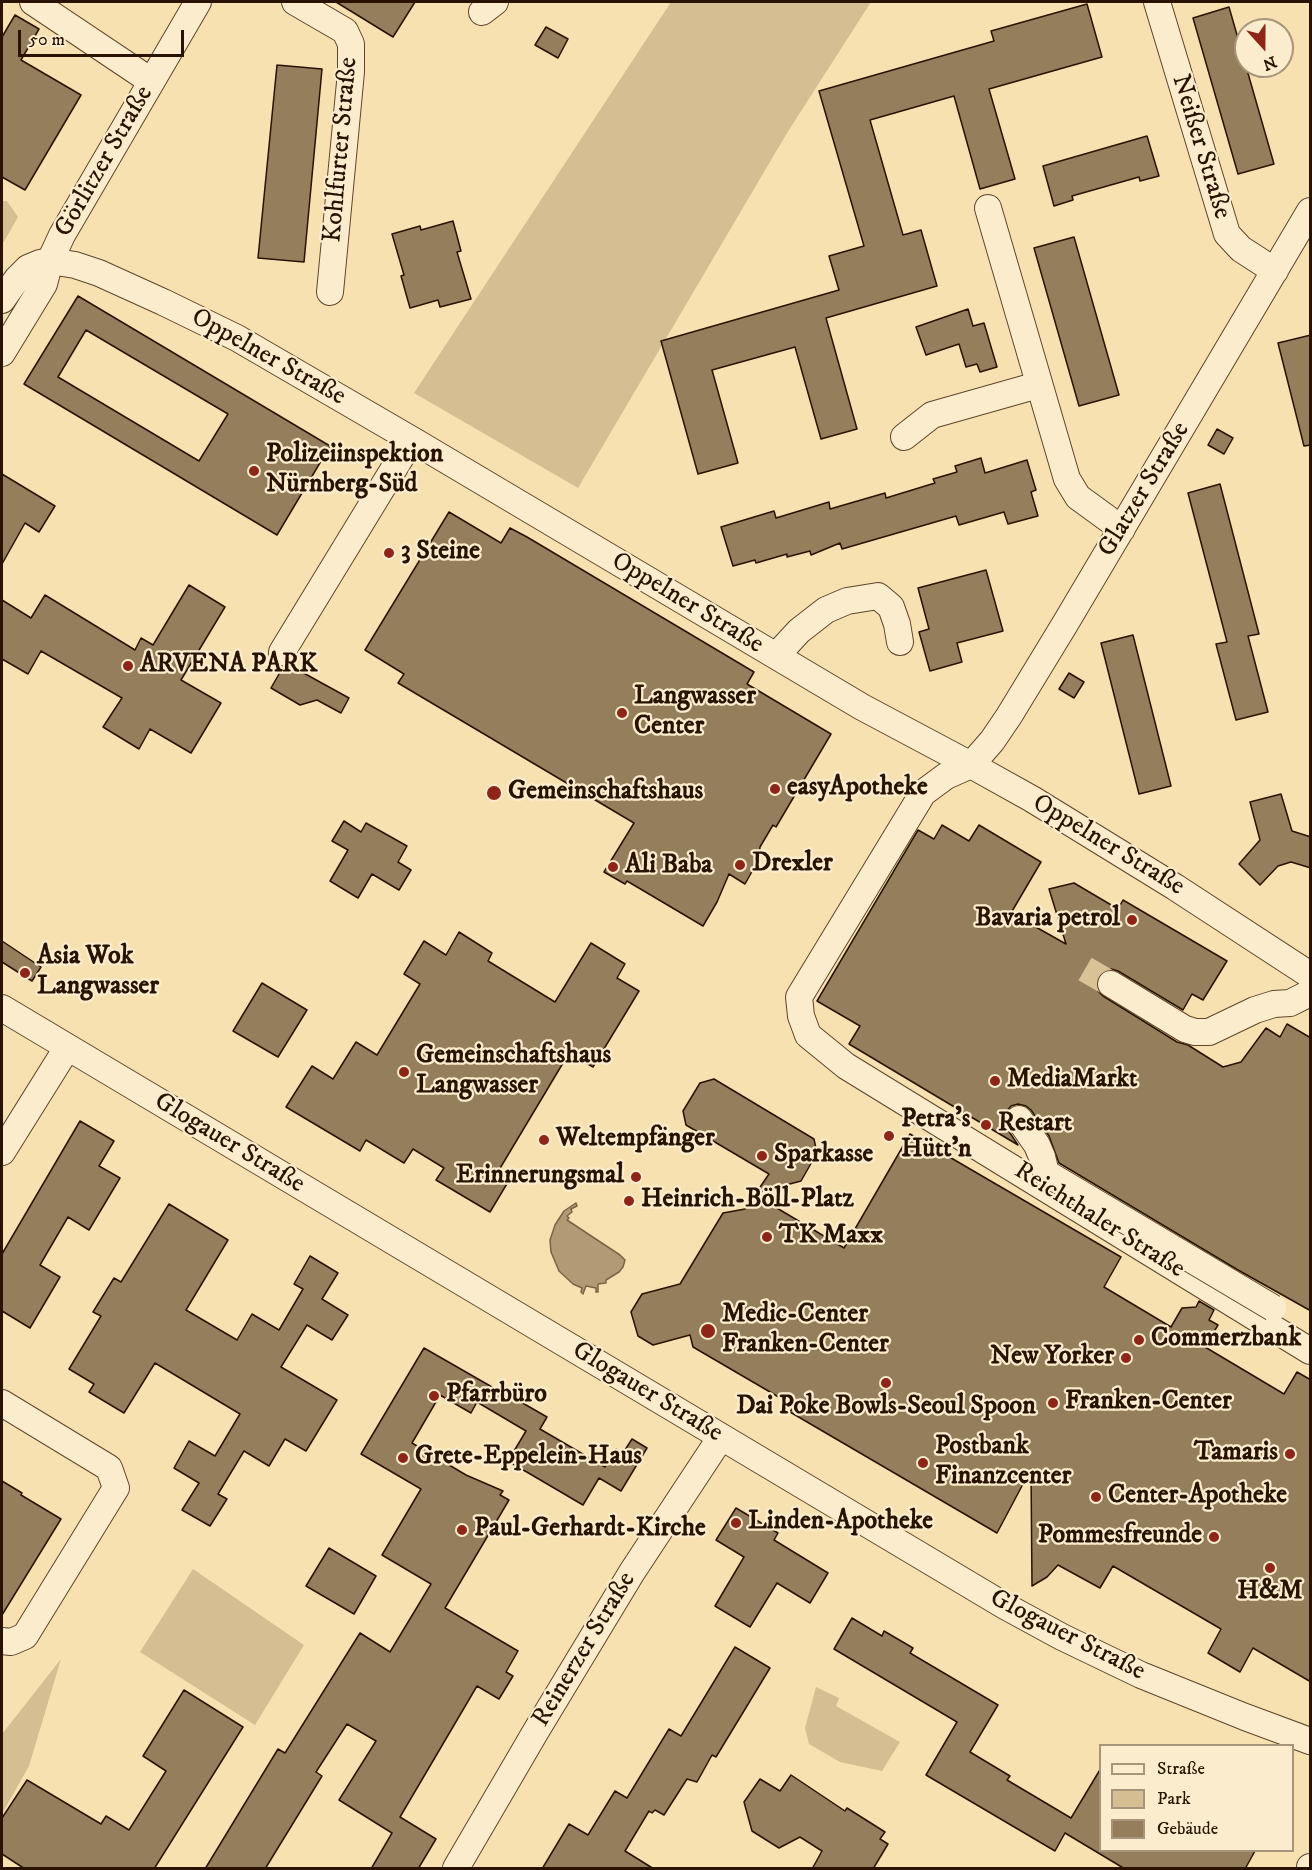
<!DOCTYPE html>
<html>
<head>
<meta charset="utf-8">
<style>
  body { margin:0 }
  #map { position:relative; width:1312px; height:1870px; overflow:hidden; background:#f8e1b0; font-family:"IM FELL DW Pica",serif }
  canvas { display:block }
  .frame { position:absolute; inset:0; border:3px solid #291200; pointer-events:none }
  .legend { position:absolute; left:1099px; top:1744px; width:195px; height:108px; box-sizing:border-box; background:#faeccc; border:2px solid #a6957a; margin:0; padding:8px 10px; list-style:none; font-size:18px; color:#291200 }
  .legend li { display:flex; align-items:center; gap:12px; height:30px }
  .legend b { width:30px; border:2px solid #a6957a }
  .north { position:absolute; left:1234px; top:18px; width:60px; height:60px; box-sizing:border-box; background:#faeccc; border:2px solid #a6957a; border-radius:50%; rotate:159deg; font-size:16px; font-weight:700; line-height:24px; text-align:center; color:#291200 }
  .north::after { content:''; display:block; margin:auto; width:21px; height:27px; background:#8f2418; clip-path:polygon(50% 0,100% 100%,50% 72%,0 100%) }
  .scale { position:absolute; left:18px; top:30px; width:166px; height:27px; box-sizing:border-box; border:3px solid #291200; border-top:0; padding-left:8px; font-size:18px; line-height:21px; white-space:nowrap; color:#291200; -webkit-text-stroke:4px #faeccc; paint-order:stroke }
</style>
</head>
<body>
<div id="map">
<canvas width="1312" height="1870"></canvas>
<div class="frame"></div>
<ul class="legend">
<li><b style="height:8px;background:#faeccc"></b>Straße</li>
<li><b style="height:16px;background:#d5be92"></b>Park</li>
<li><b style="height:16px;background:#957e5c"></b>Gebäude</li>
</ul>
<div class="north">N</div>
<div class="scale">50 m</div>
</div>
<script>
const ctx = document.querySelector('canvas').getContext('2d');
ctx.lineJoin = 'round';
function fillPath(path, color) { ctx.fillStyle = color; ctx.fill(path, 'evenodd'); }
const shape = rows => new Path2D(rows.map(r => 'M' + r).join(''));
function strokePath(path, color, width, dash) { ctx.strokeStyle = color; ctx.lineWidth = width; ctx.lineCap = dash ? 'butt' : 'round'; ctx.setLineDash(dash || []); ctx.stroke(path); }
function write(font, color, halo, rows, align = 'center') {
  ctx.font = font + ' "IM FELL DW Pica",serif'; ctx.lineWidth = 4.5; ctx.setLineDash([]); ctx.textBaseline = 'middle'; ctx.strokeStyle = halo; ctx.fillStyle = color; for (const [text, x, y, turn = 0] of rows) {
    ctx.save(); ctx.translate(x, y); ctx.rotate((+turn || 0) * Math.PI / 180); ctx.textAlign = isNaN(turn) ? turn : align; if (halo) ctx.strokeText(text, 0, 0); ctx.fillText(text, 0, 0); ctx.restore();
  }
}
fillPath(shape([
  [671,2,871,2,787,133,578,488,414,393],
  [2,201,7,201,18,217,2,245],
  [193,1569,304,1645,255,1725,140,1652],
  [61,1659,29,1766,2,1814,2,1734],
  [816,1687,839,1698,836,1706,900,1742,882,1771,840,1762,809,1744,805,1728]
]), '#d5be92');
const water = shape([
  [576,1203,577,1206,571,1209,572,1212,567,1216,569,1218,567,1220,620,1255,625,1260,623,1267,619,1272,606,1280,606,1283,598,1284,598,1292,596,1292,596,1288,586,1286,583,1294,581,1292,582,1288,573,1284,559,1271,551,1252,550,1240,555,1225,564,1211,576,1203]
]);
fillPath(water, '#b29b74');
strokePath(water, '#7b6446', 1.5);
const building = shape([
  [336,2,415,2,393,37,336,2],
  [1087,4,1102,57,989,89,1015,179,980,189,954,96,870,120,903,235,921,230,937,286,826,318,857,429,821,439,795,347,712,370,738,463,698,474,661,341,839,290,829,256,864,246,819,91,994,41,991,31,1087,4],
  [1229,7,1274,164,1238,174,1193,18,1229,7],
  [15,15,39,29,21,60,81,95,25,190,2,177,2,37,15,15],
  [546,27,568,39,558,58,535,45,546,27],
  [277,65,322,69,304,262,258,258,277,65],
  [1147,136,1159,176,1140,181,1139,177,1072,196,1073,200,1054,206,1043,166,1147,136],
  [453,221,461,251,457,252,471,299,440,307,438,300,410,308,401,276,404,275,392,234,420,226,421,230,453,221],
  [1074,237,1119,395,1079,406,1034,248,1074,237],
  [78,296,330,446,277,535,24,384,78,296],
  [86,330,228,414,199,461,58,377,86,330],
  [968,309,973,326,984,323,997,367,980,372,977,364,966,367,959,344,926,355,916,327,968,309],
  [1311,335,1311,445,1304,446,1278,343,1311,335],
  [1217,429,1233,438,1224,454,1208,445,1217,429],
  [981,458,985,473,1027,460,1036,490,1031,492,1038,516,1008,524,1004,512,959,525,956,516,842,549,840,543,811,555,810,551,787,557,787,554,756,563,755,560,733,566,721,527,774,511,776,518,829,502,830,509,885,493,886,498,935,483,933,479,957,472,955,466,981,458],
  [2,474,55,506,39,532,25,523,2,564,2,474],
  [1220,484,1259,634,1248,636,1268,712,1236,720,1216,644,1227,642,1188,493,1220,484],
  [449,512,501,543,510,528,527,537,754,672,747,684,831,734,776,827,773,825,760,847,759,859,745,884,729,874,717,902,703,926,627,881,625,884,604,872,634,823,398,683,404,674,365,650,449,512],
  [986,570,1003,631,957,643,962,662,930,671,919,632,929,629,918,588,986,570],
  [189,585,225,607,181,680,221,703,191,753,150,729,139,749,103,727,122,698,41,651,28,674,2,659,2,600,31,618,45,595,135,650,141,638,153,645,189,585],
  [1133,635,1171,786,1139,794,1101,643,1133,635],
  [289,665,349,698,341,713,317,700,300,705,271,688,283,667,289,665],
  [1069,673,1084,682,1074,698,1059,689,1069,673],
  [1281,794,1292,831,1311,837,1311,868,1291,862,1278,866,1260,885,1239,864,1260,840,1250,802,1281,794],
  [344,821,361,832,366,823,407,846,398,862,411,870,399,890,372,874,358,898,330,881,348,850,332,841,344,821],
  [942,825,969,841,979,825,1041,862,1011,913,1066,944,1049,889,1074,883,1118,909,1123,900,1227,961,1203,1000,1192,994,1183,1010,1118,971,1111,969,1104,971,1098,977,1096,984,1098,991,1103,996,1177,1042,1188,1045,1223,1067,1241,1062,1266,1028,1280,1037,1287,1024,1311,1038,1311,1311,1238,1270,1059,1163,1049,1136,1031,1110,1026,1106,1018,1104,1011,1106,1005,1113,1004,1121,1006,1127,1018,1145,849,1044,860,1026,817,1001,918,830,934,839,942,825],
  [459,932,492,953,488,961,555,1002,591,943,625,964,617,978,639,991,593,1067,569,1053,496,1175,508,1182,490,1212,436,1180,444,1168,413,1149,404,1163,366,1140,360,1151,286,1107,312,1066,333,1079,356,1042,377,1055,420,984,404,974,424,941,446,955,459,932],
  [2,941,41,967,32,981,2,962,2,941],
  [262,983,307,1010,278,1057,233,1031,262,983],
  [714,1079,814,1139,817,1153,801,1181,756,1193,769,1174,686,1125,683,1111,700,1083,714,1079],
  [80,1121,114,1141,99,1166,120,1178,89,1230,68,1217,40,1265,60,1277,30,1328,2,1311,2,1254,80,1121],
  [910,1134,1121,1257,1104,1287,1171,1327,1182,1308,1196,1307,1199,1301,1214,1310,1209,1320,1218,1325,1205,1347,1284,1394,1297,1372,1311,1380,1311,1682,1253,1648,1240,1672,1208,1653,1221,1629,1113,1566,1100,1588,1058,1565,1047,1577,1032,1586,1031,1469,997,1533,790,1412,794,1406,693,1347,690,1335,653,1345,638,1336,631,1312,642,1294,680,1284,723,1213,745,1209,755,1195,844,1248,910,1134],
  [169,1204,228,1240,186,1310,237,1340,252,1314,279,1330,303,1289,294,1284,310,1256,338,1273,322,1299,348,1315,332,1340,307,1325,281,1367,337,1400,306,1451,285,1439,269,1466,244,1451,218,1494,227,1499,210,1526,182,1510,199,1483,174,1468,189,1441,215,1456,240,1414,155,1363,124,1413,89,1392,94,1384,69,1369,101,1316,93,1312,114,1278,121,1282,169,1204],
  [424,1348,499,1391,500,1390,547,1417,540,1429,605,1467,616,1449,623,1453,632,1439,647,1448,621,1491,599,1478,583,1505,508,1461,526,1431,477,1402,471,1413,440,1395,412,1443,466,1475,503,1491,500,1495,509,1500,445,1608,518,1651,506,1672,513,1676,499,1699,477,1686,400,1817,436,1839,418,1869,371,1869,392,1833,339,1800,376,1741,347,1724,316,1772,322,1776,265,1869,205,1869,278,1749,285,1753,360,1633,390,1652,431,1584,382,1555,421,1489,361,1454,424,1348],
  [2,1481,22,1493,21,1495,61,1519,2,1615,2,1481],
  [736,1508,778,1533,774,1540,828,1573,810,1603,777,1583,750,1627,715,1606,744,1557,716,1540,736,1508],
  [329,1548,376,1576,354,1614,306,1586,329,1548],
  [852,1618,882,1636,884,1631,913,1648,910,1653,998,1705,970,1752,1010,1776,1007,1780,1071,1818,1101,1768,1101,1851,1255,1851,1245,1869,1125,1869,1065,1833,1055,1851,926,1775,957,1722,834,1649,852,1618],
  [735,1647,770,1668,716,1757,712,1755,697,1782,687,1779,664,1815,655,1810,652,1813,649,1811,625,1851,654,1869,542,1869,569,1824,588,1835,615,1791,627,1798,669,1729,681,1736,735,1647],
  [184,1690,243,1727,154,1869,25,1869,2,1854,2,1818,27,1780,101,1824,106,1816,129,1830,166,1771,143,1756,184,1690],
  [791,1775,845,1811,847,1808,885,1832,880,1839,888,1844,873,1869,812,1869,822,1851,800,1837,779,1848,752,1831,744,1802,760,1779,780,1791,791,1775]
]);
fillPath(building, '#957e5c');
strokePath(building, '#291200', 1.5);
strokePath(shape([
  [1085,969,1111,984]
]), '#d9c296', 26, [26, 13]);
const minor = shape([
  [33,2,151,81],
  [295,2,345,31,351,44,351,72,330,292],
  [1157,2,1227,234,1241,249,1275,271],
  [482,12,495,2],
  [988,208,1067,479,1078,497,1122,529],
  [1310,211,1065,624,1009,716,992,741,971,765,946,776,923,793,799,997,801,1016,808,1035,846,1066,1310,1351],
  [2,300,17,279,28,268,40,263,50,261,75,265,99,273,163,302,237,338,414,441,862,707,971,765,1032,799,1175,887,1310,975],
  [2,353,44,284,50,261,62,235,198,2],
  [904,437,932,415,1038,385],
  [282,652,401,457,414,441],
  [776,656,799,631,826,610,847,601,878,596,891,607,897,624,900,642],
  [1111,984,1185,1029,1195,1032,1209,1032,1255,1010,1274,1004,1290,1003,1310,993],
  [2,1008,1005,1606,1062,1637,1141,1675,1245,1717,1310,1741],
  [1019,1119,1037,1145,1042,1157],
  [2,1152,67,1048],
  [2,1403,109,1468,116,1488,25,1636,11,1642,2,1641],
  [456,1868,536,1731,632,1572,721,1437],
  [1310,1868,1310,1867]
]);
strokePath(minor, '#5d462c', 28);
strokePath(minor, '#faeccc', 26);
const minorBridge = shape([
  [1042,1157,1046,1173,1273,1308]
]);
strokePath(minorBridge, '#5d462c', 28, []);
strokePath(minorBridge, '#faeccc', 26);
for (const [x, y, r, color] of [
  [254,471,6,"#8f2418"],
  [389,553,6,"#8f2418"],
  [128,666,6,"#8f2418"],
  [622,713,6,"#8f2418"],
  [775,789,6,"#8f2418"],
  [494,793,8,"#8f2418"],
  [740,865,6,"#8f2418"],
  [613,867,6,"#8f2418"],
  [1132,920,6,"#8f2418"],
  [25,973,6,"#8f2418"],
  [404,1072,6,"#8f2418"],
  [995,1081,6,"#8f2418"],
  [986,1125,6,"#8f2418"],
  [889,1136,6,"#8f2418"],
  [544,1140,6,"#8f2418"],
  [762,1156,6,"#8f2418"],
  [636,1177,6,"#8f2418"],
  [629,1201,6,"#8f2418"],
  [767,1237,6,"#8f2418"],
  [708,1331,8,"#8f2418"],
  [1139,1340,6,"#8f2418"],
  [1126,1358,6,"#8f2418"],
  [886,1383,6,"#8f2418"],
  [434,1396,6,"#8f2418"],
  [1053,1403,6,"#8f2418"],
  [1290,1454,6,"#8f2418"],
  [403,1458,6,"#8f2418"],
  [923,1463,6,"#8f2418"],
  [1096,1497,6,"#8f2418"],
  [736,1523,6,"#8f2418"],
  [462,1530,6,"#8f2418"],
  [1214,1537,6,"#8f2418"],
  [1270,1568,6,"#8f2418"]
]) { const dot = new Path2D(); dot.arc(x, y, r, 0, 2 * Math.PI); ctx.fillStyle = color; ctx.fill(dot); strokePath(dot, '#faeccc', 2); }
write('26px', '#291200', '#faeccc', [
  ["Neißer Straße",1200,147,73],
  ["Kohlfurter Straße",342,150,-85],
  ["Görlitzer Straße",105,162,-60],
  ["Oppelner Straße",268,358,29],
  ["Glatzer Straße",1145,490,-59],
  ["Oppelner Straße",687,604,31],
  ["Oppelner Straße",1108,846,31],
  ["Glogauer Straße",229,1144,31],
  ["Reichthaler Straße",1099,1221,32],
  ["Glogauer Straße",647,1393,31],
  ["Glogauer Straße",1067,1636,27],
  ["Reinerzer Straße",585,1650,-59]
]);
write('bold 26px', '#291200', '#faeccc', [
  ["Polizeiinspektion",266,456],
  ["Nürnberg-Süd",266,486],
  ["3 Steine",401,553],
  ["ARVENA PARK",140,666],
  ["Langwasser",634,698],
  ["Center",634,728],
  ["easyApotheke",787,789],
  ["Gemeinschaftshaus",508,793],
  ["Drexler",752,865],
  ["Ali Baba",625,867],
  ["Bavaria petrol",1120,920,"right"],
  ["Asia Wok",37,958],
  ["Langwasser",37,988],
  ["Gemeinschaftshaus",416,1057],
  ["Langwasser",416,1087],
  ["MediaMarkt",1007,1081],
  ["Petra's",901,1121],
  ["Hütt'n",901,1151],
  ["Restart",998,1125],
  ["Weltempfänger",556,1140],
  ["Sparkasse",774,1156],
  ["Erinnerungsmal",624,1177,"right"],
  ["Heinrich-Böll-Platz",641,1201],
  ["TK Maxx",779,1237],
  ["Medic-Center",722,1316],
  ["Franken-Center",722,1346],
  ["Commerzbank",1151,1340],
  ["New Yorker",1114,1358,"right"],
  ["Pfarrbüro",446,1396],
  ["Franken-Center",1065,1403],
  ["Dai Poke Bowls-Seoul Spoon",886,1408,"center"],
  ["Postbank",935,1448],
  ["Finanzcenter",935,1478],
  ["Tamaris",1278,1454,"right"],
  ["Grete-Eppelein-Haus",415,1458],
  ["Center-Apotheke",1108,1497],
  ["Linden-Apotheke",748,1523],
  ["Paul-Gerhardt-Kirche",474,1530],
  ["Pommesfreunde",1202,1537,"right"],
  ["H&M",1270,1593,"center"]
], 'left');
</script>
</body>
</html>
